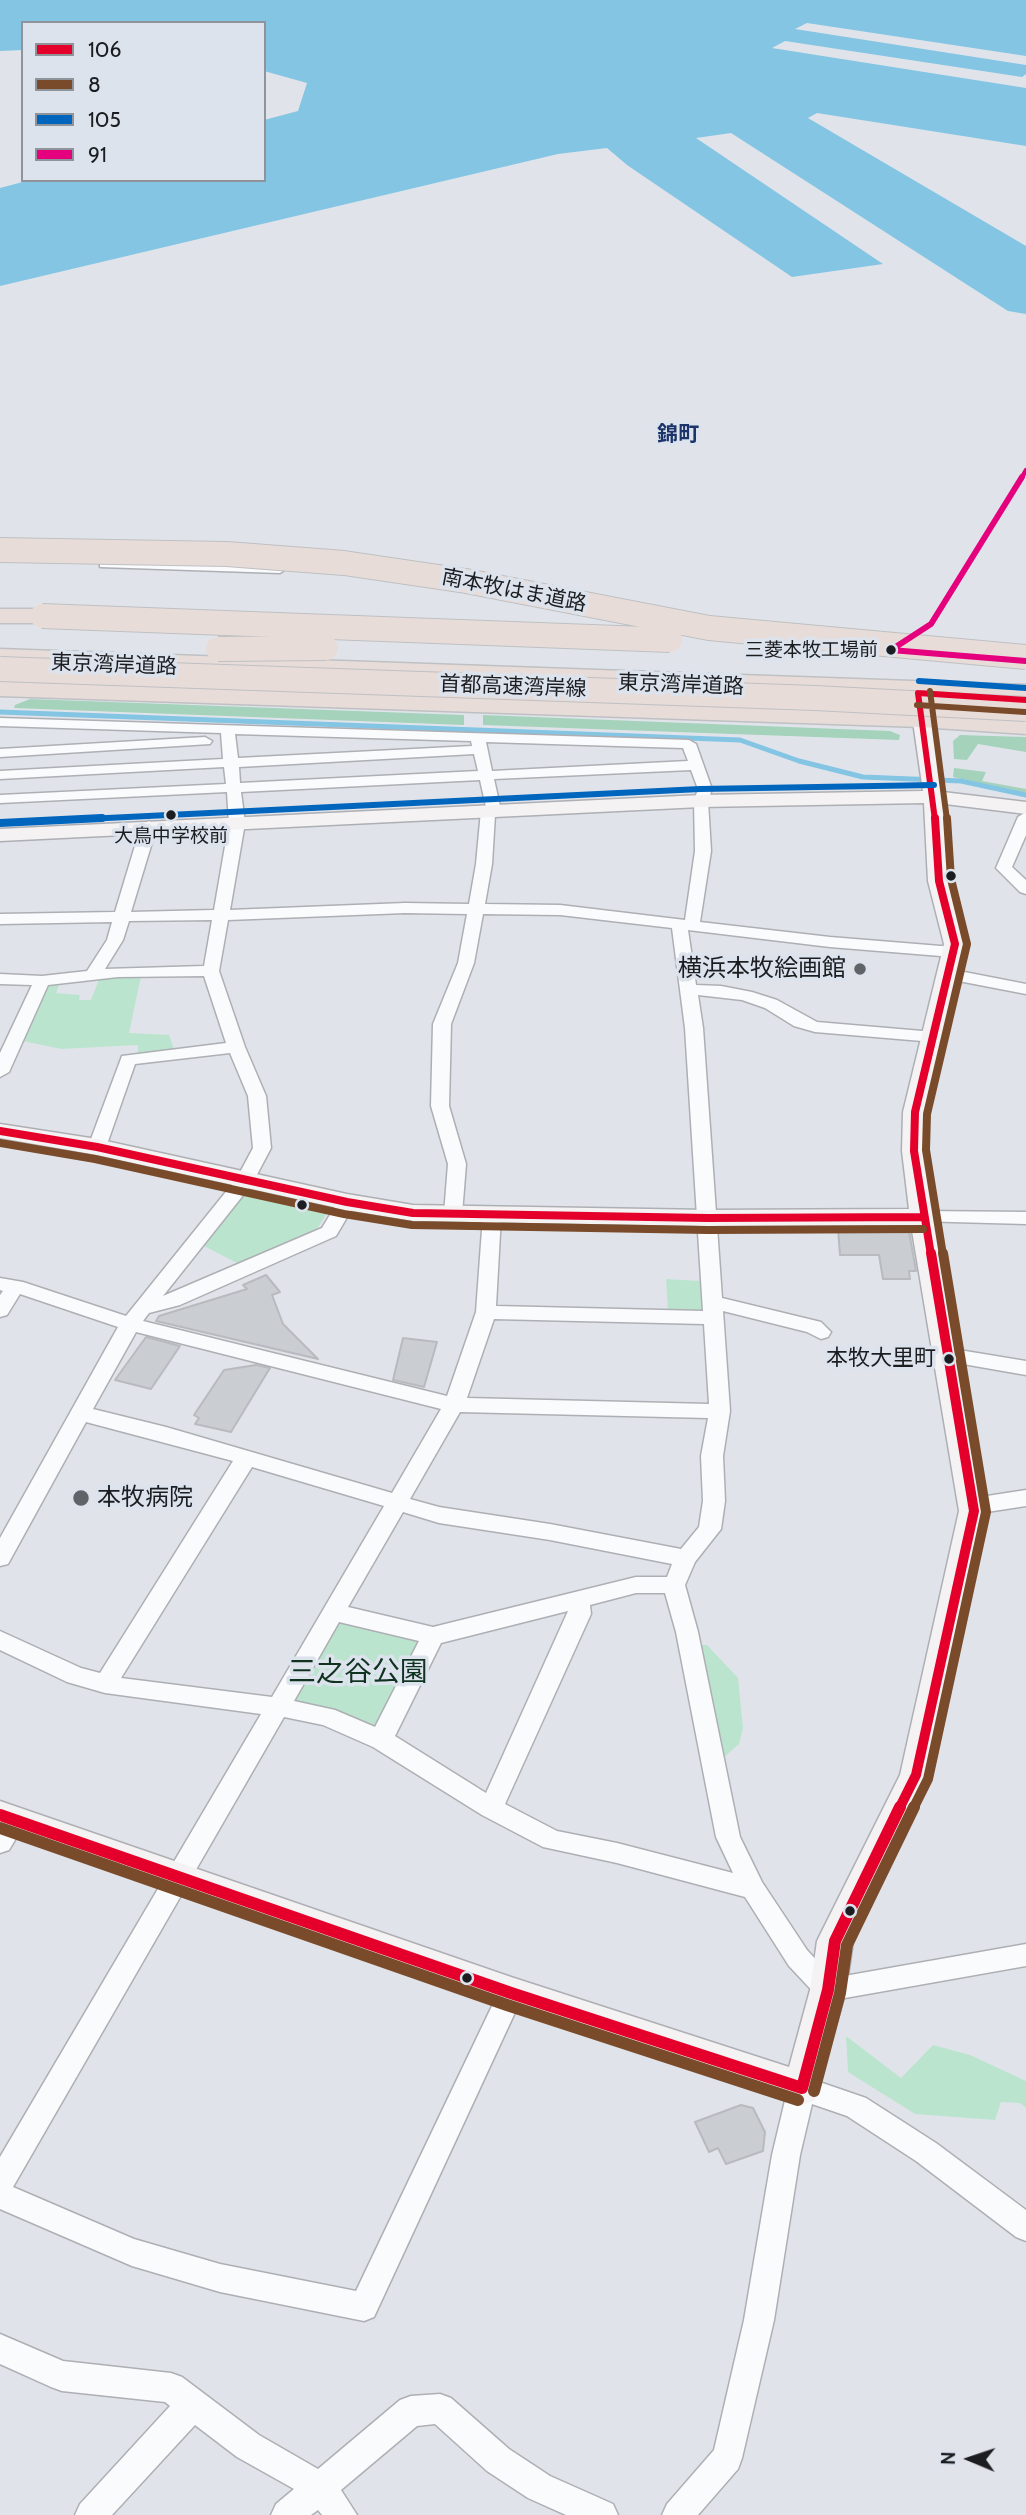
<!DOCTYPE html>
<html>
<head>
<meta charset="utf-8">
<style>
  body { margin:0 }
  #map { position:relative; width:1026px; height:2515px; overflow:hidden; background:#e0e4ea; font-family:Cabin,sans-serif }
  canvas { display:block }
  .legend { position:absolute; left:21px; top:21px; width:245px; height:161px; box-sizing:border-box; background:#dde3ed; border:2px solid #8f949b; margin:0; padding:9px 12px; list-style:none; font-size:21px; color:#1b1d21 }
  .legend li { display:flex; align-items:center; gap:14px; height:35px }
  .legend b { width:35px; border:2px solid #8f949b }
  .north { position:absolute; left:935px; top:2424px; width:70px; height:70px; -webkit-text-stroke:5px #dde3ed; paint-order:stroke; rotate:272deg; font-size:19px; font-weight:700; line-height:28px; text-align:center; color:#1b1d21 }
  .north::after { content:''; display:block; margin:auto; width:24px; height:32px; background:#1b1d21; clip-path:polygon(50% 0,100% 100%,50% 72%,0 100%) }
</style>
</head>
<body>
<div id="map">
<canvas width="1026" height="2515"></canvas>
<ul class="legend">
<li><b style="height:9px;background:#e4002b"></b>106</li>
<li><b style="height:9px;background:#7a4b2a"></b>8</li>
<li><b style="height:9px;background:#0065bd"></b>105</li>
<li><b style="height:9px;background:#e5007d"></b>91</li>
</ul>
<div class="north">N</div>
</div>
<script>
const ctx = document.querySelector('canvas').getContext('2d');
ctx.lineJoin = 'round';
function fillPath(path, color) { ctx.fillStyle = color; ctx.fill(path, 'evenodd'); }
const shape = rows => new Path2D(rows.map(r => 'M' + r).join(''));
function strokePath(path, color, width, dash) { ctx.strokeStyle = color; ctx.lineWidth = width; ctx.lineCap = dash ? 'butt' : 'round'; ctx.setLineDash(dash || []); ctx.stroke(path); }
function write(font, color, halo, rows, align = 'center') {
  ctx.font = font + ' Cabin,"Noto Sans JP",sans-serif'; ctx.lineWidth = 7; ctx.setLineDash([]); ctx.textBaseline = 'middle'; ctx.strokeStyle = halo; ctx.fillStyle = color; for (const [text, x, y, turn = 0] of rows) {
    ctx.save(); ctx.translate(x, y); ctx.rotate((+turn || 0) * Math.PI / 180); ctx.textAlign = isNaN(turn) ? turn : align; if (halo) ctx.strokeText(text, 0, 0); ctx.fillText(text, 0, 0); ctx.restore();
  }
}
fillPath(shape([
  [141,976,129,1033,169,1035,174,1049,138,1054,138,1045,61,1049,23,1041,48,986,59,985,56,993,80,995,79,1000,91,1000,100,977],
  [243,1193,328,1211,314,1234,243,1266,202,1245],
  [666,1279,700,1281,702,1312,668,1312],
  [338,1619,424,1640,378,1730,290,1700],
  [701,1645,707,1645,738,1678,743,1728,739,1744,724,1757,719,1750,699,1652],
  [846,2036,901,2078,933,2045,970,2055,1026,2081,1026,2108,1020,2103,1001,2102,995,2120,915,2114,848,2072]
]), '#bbe4ce');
fillPath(shape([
  [30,699,464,715,464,725,14,708,15,705],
  [483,715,890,731,900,735,899,740,483,725],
  [960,735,1026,737,1026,752,978,744,967,760,954,759,953,741],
  [954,768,986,772,982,781,1026,789,1026,793,953,777]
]), '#a5d2bb');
fillPath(shape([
  [0,0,1026,0,1026,56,807,23,795,29,1026,65,1026,74,1022,77,785,41,772,48,1026,88,1026,146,817,113,808,118,1026,246,1026,314,1008,311,731,133,696,138,883,264,792,277,627,165,607,148,558,154,0,286,0,188,30,180,264,180,264,120,298,111,307,83,264,71,264,23,23,23,23,50,0,51]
]), '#84c5e4');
strokePath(shape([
  [0,712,740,740,799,761,863,777,961,781,1026,795]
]), '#84c5e4', 5);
const building = shape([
  [838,1228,904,1228,909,1231,916,1271,909,1271,910,1279,883,1279,879,1255,840,1255,838,1228],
  [266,1275,280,1292,272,1295,283,1324,318,1359,156,1321,159,1316,247,1289,243,1285,266,1275],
  [146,1337,180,1346,151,1389,115,1380,146,1337],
  [403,1338,437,1342,424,1387,393,1380,403,1338],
  [256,1365,270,1368,231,1432,195,1424,199,1418,194,1415,224,1370,256,1365],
  [741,2105,753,2108,765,2132,763,2151,726,2164,718,2148,709,2152,695,2122,741,2105]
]);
fillPath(building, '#cacdd2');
strokePath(building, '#b8babf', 2);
const street = shape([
  [104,560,280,565,286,569,280,573,100,567,100,561,104,560],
  [0,718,689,740,696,744,712,789,708,801,711,851,700,922,830,937,953,947,961,952,953,957,830,947,688,930,696,985,721,986,752,992,777,1000,817,1022,934,1032,943,1037,934,1042,815,1032,794,1026,765,1008,742,1000,698,995,703,1028,722,1298,821,1322,831,1332,828,1337,821,1339,807,1332,723,1311,730,1411,723,1456,725,1501,721,1529,695,1562,685,1585,698,1632,740,1837,762,1882,807,1950,833,1978,1026,1944,1026,1966,828,2001,819,1998,789,1966,745,1897,617,1863,543,1847,482,1815,373,1747,323,1725,284,1717,13,2187,134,2239,220,2264,356,2291,502,1985,511,1981,520,1985,524,1993,374,2317,364,2321,220,2292,132,2266,0,2209,0,2157,261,1714,105,1693,67,1682,0,1650,0,1631,81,1668,100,1673,233,1461,86,1422,8,1564,0,1566,0,1538,118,1327,20,1294,7,1315,0,1317,0,1295,3,1291,0,1290,0,1278,23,1282,126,1316,237,1178,253,1148,248,1096,230,1053,135,1064,106,1147,97,1153,88,1147,122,1056,226,1043,204,976,118,977,48,985,9,1072,0,1077,0,1053,32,985,0,984,0,974,42,976,87,971,107,940,112,922,0,924,0,914,115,912,141,826,149,821,157,826,131,912,214,910,229,823,227,792,0,803,0,795,226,784,224,767,0,779,0,771,223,759,221,733,0,726,0,718],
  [235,734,471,741,472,746,238,758,235,734],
  [486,742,683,748,688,761,492,771,486,742],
  [474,754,478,771,240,783,239,767,474,754],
  [691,770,698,789,694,801,695,851,685,920,560,905,485,904,492,864,495,815,501,811,494,779,691,770],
  [480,780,486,807,481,811,476,864,469,904,405,903,230,910,245,823,241,792,480,780],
  [405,913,467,914,458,963,433,1024,431,1106,448,1164,444,1214,453,1220,462,1214,466,1164,449,1106,451,1024,474,963,483,914,560,915,672,928,685,1028,703,1311,496,1306,501,1216,492,1210,483,1216,476,1312,447,1396,143,1321,149,1313,180,1305,336,1236,356,1202,347,1196,340,1198,322,1228,163,1296,252,1184,271,1148,266,1096,245,1047,219,971,228,920,405,913],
  [212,920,204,966,105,969,123,940,129,921,212,920],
  [494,1319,704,1324,709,1404,467,1398,494,1319],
  [136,1332,441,1409,392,1493,166,1427,93,1409,136,1332],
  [460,1412,708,1418,701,1456,703,1501,699,1527,681,1549,550,1524,439,1507,410,1499,460,1412],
  [252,1467,384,1506,272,1697,121,1678,252,1467],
  [403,1512,439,1523,550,1540,672,1564,667,1577,636,1577,433,1627,348,1607,403,1512],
  [636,1593,665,1593,676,1632,716,1837,733,1873,617,1843,557,1831,505,1804,591,1614,590,1605,636,1593],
  [568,1611,486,1793,395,1736,441,1643,568,1611],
  [339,1622,419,1641,375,1727,335,1710,294,1701,339,1622],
  [205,737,212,741,210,744,0,757,0,749,205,737],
  [1026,812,1026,835,1012,867,1026,880,1026,894,1020,892,996,868,1018,817,1026,812],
  [949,969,1026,984,1026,994,943,978,941,974,943,970,949,969],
  [923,1211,1026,1212,1026,1224,916,1221,914,1217,923,1211],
  [947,1348,1026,1361,1026,1375,940,1360,937,1355,940,1350,947,1348],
  [1026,1490,1026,1506,974,1514,966,1512,963,1506,966,1500,974,1498,1026,1490],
  [15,1810,24,1813,27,1820,9,1850,0,1853,0,1822,6,1813,15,1810],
  [802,2076,866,2098,936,2143,1026,2210,1026,2241,1016,2237,916,2161,847,2116,812,2104,800,2155,774,2320,742,2458,738,2469,698,2515,662,2515,667,2504,714,2450,744,2320,772,2155,788,2088,792,2079,802,2076],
  [0,2334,63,2361,171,2373,182,2377,259,2435,318,2469,400,2400,411,2396,440,2394,451,2398,509,2449,550,2476,613,2504,618,2515,566,2515,528,2498,487,2471,435,2424,417,2426,341,2490,357,2515,322,2515,318,2510,311,2515,271,2515,276,2504,294,2489,237,2457,195,2425,112,2515,75,2515,80,2504,170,2406,165,2402,62,2391,51,2387,0,2364,0,2334]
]);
const secondary = shape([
  [918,688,927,694,943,792,1026,802,1026,814,945,804,950,881,966,944,927,1112,926,1151,936,1217,989,1511,932,1775,853,1941,846,1990,815,2100,802,2105,511,2009,0,1829,0,1801,511,1977,789,2067,810,1990,817,1941,900,1775,959,1511,911,1225,708,1226,413,1221,347,1210,97,1155,0,1138,0,1124,97,1139,347,1194,413,1205,708,1210,909,1209,902,1151,903,1112,944,944,928,881,924,803,701,807,0,841,0,829,701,795,923,791,909,694,918,688]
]);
const highway = shape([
  [0,609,42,609,50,611,54,616,50,621,42,623,0,623,0,609],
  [0,649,1026,685,1026,701,0,663,0,649],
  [0,680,921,711,1026,718,1026,734,921,727,0,696,0,680]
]);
strokePath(street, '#adafb4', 3);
strokePath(secondary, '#adafb4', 3);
strokePath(highway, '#bec0c3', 3);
fillPath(street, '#fafbfc');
fillPath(secondary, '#f4f2f2');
fillPath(highway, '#e8dcd8');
const highwayBridge = shape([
  [0,550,227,554,344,563,466,581,709,628,1026,657],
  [42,616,670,640],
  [218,649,326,648],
  [0,669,815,698,1026,709]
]);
strokePath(highwayBridge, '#bec0c3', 26, []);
strokePath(highwayBridge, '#e8dcd8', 24);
strokePath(shape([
  [918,693,1026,700],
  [918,693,935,820]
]), '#e4002b', 6);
strokePath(shape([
  [0,1131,97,1147,347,1202,413,1213,708,1218,923,1217],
  [931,1255,914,1151,915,1112,955,944,939,881,935,818]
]), '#e4002b', 8);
strokePath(shape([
  [899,1809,916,1775,974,1511,931,1253]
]), '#e4002b', 10);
strokePath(shape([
  [0,1815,511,1993,802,2088],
  [802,2088,828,1990,835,1941,900,1807]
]), '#e4002b', 12);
strokePath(shape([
  [930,691,947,820],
  [917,705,1025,712]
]), '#7a4b2a', 6);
strokePath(shape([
  [0,1143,95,1159,344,1214,412,1225,708,1230,923,1229],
  [943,1255,926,1150,927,1114,967,944,951,879,947,818]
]), '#7a4b2a', 8);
strokePath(shape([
  [913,1809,928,1779,986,1512,943,1253]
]), '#7a4b2a', 10);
strokePath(shape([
  [0,1828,507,2005,798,2100],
  [814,2091,840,1993,847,1945,914,1807]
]), '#7a4b2a', 12);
strokePath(shape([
  [919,681,1026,688],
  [66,820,700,789,934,785]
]), '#0065bd', 6);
strokePath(shape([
  [0,823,102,818]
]), '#0065bd', 8);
strokePath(shape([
  [1021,479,1026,470]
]), '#e5007d', 4.5);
strokePath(shape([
  [891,650,931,624,1022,477],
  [891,650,1026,661]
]), '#e5007d', 6);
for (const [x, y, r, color] of [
  [891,650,6,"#1b1d21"],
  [171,815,6,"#1b1d21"],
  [951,876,6,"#1b1d21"],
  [860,969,7,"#606367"],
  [302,1205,6,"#1b1d21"],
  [949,1359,6,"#1b1d21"],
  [81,1498,9,"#606367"],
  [850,1911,6,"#1b1d21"],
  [467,1978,6,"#1b1d21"]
]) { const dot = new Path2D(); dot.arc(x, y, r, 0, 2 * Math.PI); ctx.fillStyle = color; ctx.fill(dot); strokePath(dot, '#dde3ed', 2.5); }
write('19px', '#1b1d21', '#dde3ed', [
  ["三菱本牧工場前",878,650],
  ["大鳥中学校前",171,836,"center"]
], 'right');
write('bold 21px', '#1b346a', '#dde3ed', [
  ["錦町",678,435]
]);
write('21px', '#1b1d21', '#dde3ed', [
  ["南本牧はま道路",514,591,11],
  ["東京湾岸道路",114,665,2],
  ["東京湾岸道路",681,685,2],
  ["首都高速湾岸線",513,687,2]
]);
write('22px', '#1b1d21', '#dde3ed', [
  ["本牧大里町",936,1359]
], 'right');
write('24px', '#1b1d21', '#dde3ed', [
  ["横浜本牧絵画館",846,969],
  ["本牧病院",97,1498,"left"]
], 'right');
write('28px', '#103320', '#dde3ed', [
  ["三之谷公園",358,1673]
]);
</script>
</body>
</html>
